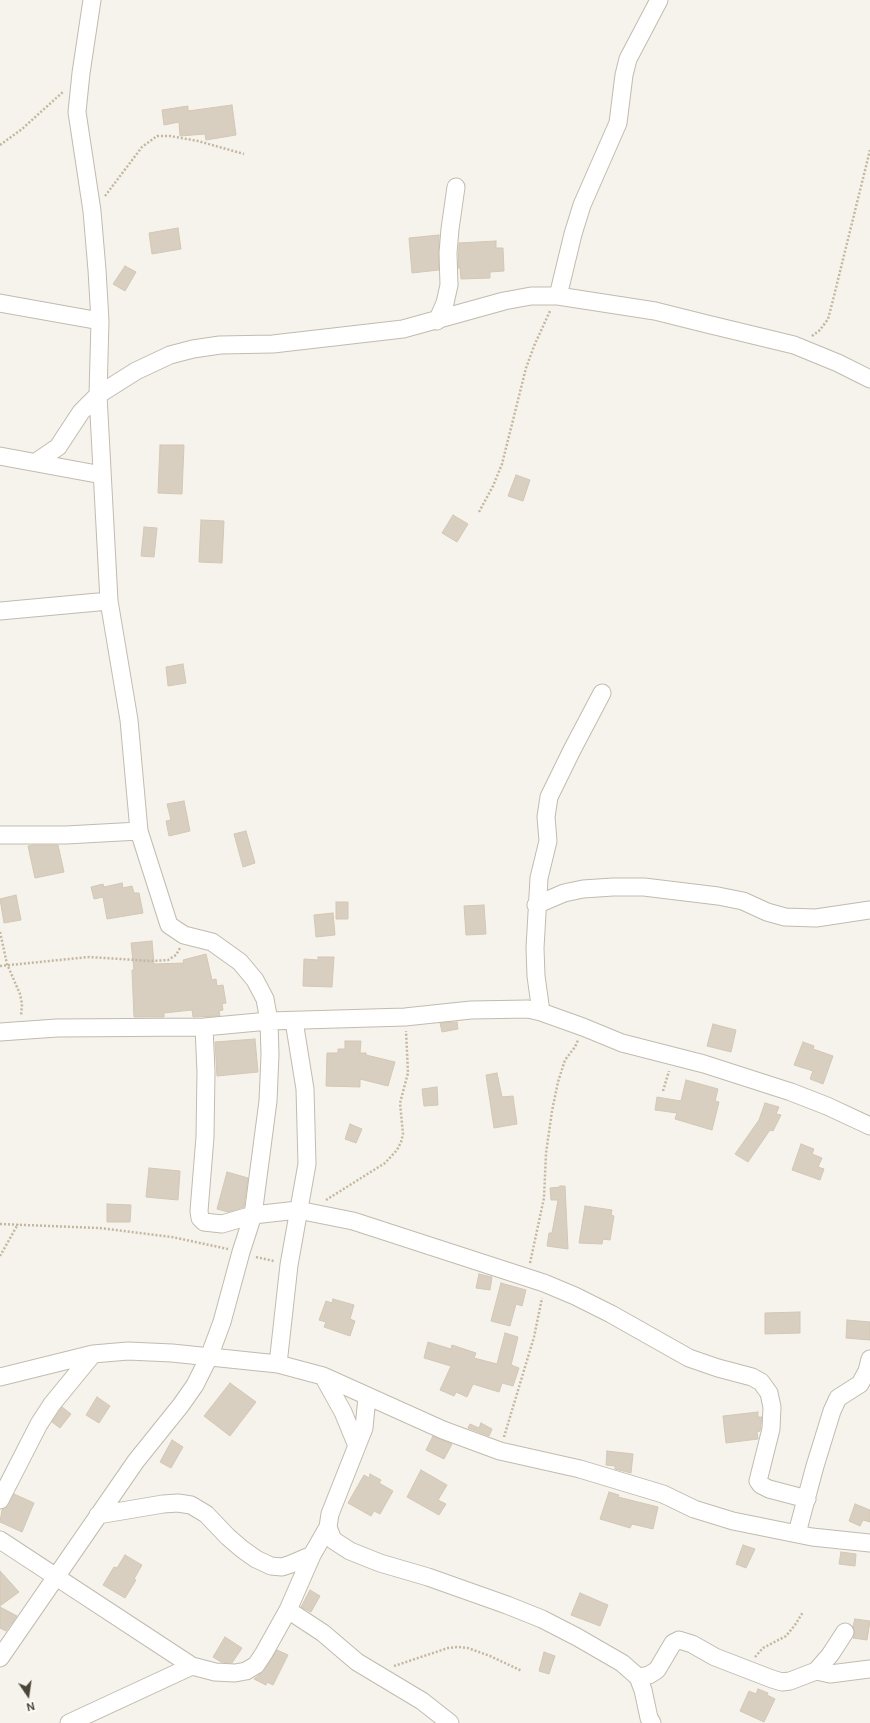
<!DOCTYPE html>
<html>
<head>
<meta charset="utf-8">
<style>
  body { margin:0 }
  #map { position:relative; width:870px; height:1723px; overflow:hidden; background:#f6f3ec; font-family:"DM Sans",sans-serif }
  canvas { display:block }
  .north { position:absolute; left:8px; top:1675px; width:40px; height:40px; -webkit-text-stroke:3px #fff; paint-order:stroke; rotate:167deg; font-size:11px; font-weight:700; line-height:16px; text-align:center; color:#4b4439 }
  .north::after { content:''; display:block; margin:auto; width:14px; height:18px; background:#4b4439; clip-path:polygon(50% 0,100% 100%,50% 72%,0 100%) }
</style>
</head>
<body>
<div id="map">
<canvas width="870" height="1723"></canvas>
<div class="north">N</div>
</div>
<script>
const ctx = document.querySelector('canvas').getContext('2d');
ctx.lineJoin = 'round';
function fillPath(path, color) { ctx.fillStyle = color; ctx.fill(path, 'evenodd'); }
const shape = rows => new Path2D(rows.map(r => 'M' + r).join(''));
function strokePath(path, color, width, dash) { ctx.strokeStyle = color; ctx.lineWidth = width; ctx.lineCap = dash ? 'butt' : 'round'; ctx.setLineDash(dash || []); ctx.stroke(path); }
const building = shape([
  [232,105,236,135,206,140,205,134,180,136,179,122,164,125,162,110,188,106,188,111,232,105],
  [178,228,181,249,152,254,149,233,178,228],
  [439,235,439,270,412,273,409,238,439,235],
  [496,241,496,248,503,248,504,271,490,272,490,278,461,279,460,268,458,268,459,243,496,241],
  [125,266,136,272,125,291,113,284,125,266],
  [160,445,184,445,182,494,158,493,160,445],
  [516,475,530,480,523,501,508,496,516,475],
  [453,515,468,524,457,542,442,533,453,515],
  [201,520,224,521,222,563,199,562,201,520],
  [144,527,157,528,154,557,141,556,144,527],
  [183,664,186,683,168,686,166,667,183,664],
  [184,801,190,831,169,836,166,821,171,820,167,804,184,801],
  [246,831,255,863,243,867,234,834,246,831],
  [34,845,58,845,64,872,35,878,28,846,34,845],
  [122,883,123,888,132,886,134,893,139,893,143,913,107,919,103,897,94,899,91,887,103,884,104,887,122,883],
  [16,895,21,920,4,923,0,899,16,895],
  [336,902,348,902,348,919,336,919,336,902],
  [484,905,486,934,466,935,464,906,484,905],
  [333,913,335,935,316,937,314,915,333,913],
  [152,941,154,964,184,963,183,960,206,954,212,980,216,979,217,986,223,985,226,1003,222,1004,223,1010,219,1011,220,1016,193,1017,192,1010,164,1013,164,1017,134,1017,132,970,134,970,131,943,152,941],
  [318,957,334,957,332,987,303,986,304,959,318,960,318,957],
  [457,1022,458,1029,442,1032,440,1023,457,1022],
  [713,1024,736,1030,731,1052,707,1046,713,1024],
  [255,1039,258,1072,217,1076,215,1042,255,1039],
  [345,1041,361,1041,360,1053,366,1053,366,1055,395,1062,388,1086,360,1079,360,1087,326,1086,327,1053,338,1053,338,1049,345,1049,345,1041],
  [803,1042,814,1046,813,1049,833,1056,823,1084,810,1079,813,1071,794,1065,803,1042],
  [497,1073,502,1097,513,1096,517,1124,494,1128,486,1075,497,1073],
  [686,1080,718,1089,715,1101,719,1102,712,1130,675,1119,677,1113,655,1110,657,1097,681,1101,686,1080],
  [437,1087,438,1105,424,1106,422,1089,437,1087],
  [765,1103,779,1107,776,1114,781,1115,773,1131,770,1130,748,1162,735,1154,759,1120,765,1103],
  [350,1124,362,1129,356,1143,345,1139,350,1124],
  [801,1144,814,1149,812,1154,822,1158,818,1167,824,1169,820,1180,792,1170,801,1144],
  [149,1168,180,1171,178,1200,146,1197,149,1168],
  [227,1172,248,1178,244,1207,228,1212,217,1209,227,1172],
  [560,1186,565,1186,568,1249,547,1246,549,1233,552,1233,558,1200,551,1200,550,1188,560,1187,560,1186],
  [107,1204,131,1205,130,1222,107,1222,107,1204],
  [585,1206,612,1210,611,1215,614,1216,610,1240,603,1239,602,1244,579,1243,585,1206],
  [479,1274,492,1277,490,1290,476,1288,479,1274],
  [501,1283,526,1290,522,1306,516,1304,510,1326,491,1321,501,1283],
  [333,1299,354,1305,350,1319,355,1321,350,1336,324,1327,326,1322,319,1320,326,1301,332,1303,333,1299],
  [800,1312,800,1333,765,1334,765,1313,800,1312],
  [847,1320,870,1322,870,1340,846,1338,847,1320],
  [505,1333,518,1337,511,1365,519,1368,513,1386,502,1383,499,1392,473,1384,467,1397,456,1392,454,1396,440,1390,451,1366,424,1358,428,1342,451,1349,452,1345,476,1353,474,1358,497,1364,505,1333],
  [230,1383,256,1402,230,1436,204,1416,230,1383],
  [97,1397,110,1406,99,1423,86,1415,97,1397],
  [62,1407,71,1414,60,1428,52,1422,62,1407],
  [758,1412,758,1417,762,1417,760,1431,757,1432,758,1439,726,1443,723,1416,758,1412],
  [481,1423,492,1429,489,1436,468,1428,470,1424,479,1428,481,1423],
  [433,1436,452,1444,444,1459,426,1450,433,1436],
  [172,1440,183,1447,171,1468,160,1462,172,1440],
  [607,1451,633,1454,631,1473,615,1469,615,1466,606,1465,607,1451],
  [421,1470,447,1485,438,1500,446,1504,439,1515,407,1497,421,1470],
  [370,1474,381,1480,379,1483,393,1491,380,1514,374,1511,371,1516,348,1503,364,1475,369,1478,370,1474],
  [609,1492,619,1495,618,1497,658,1507,653,1529,632,1524,630,1528,600,1519,609,1492],
  [14,1494,34,1503,22,1532,0,1522,2,1510,9,1505,14,1494],
  [855,1504,870,1510,870,1522,863,1520,860,1526,849,1521,855,1504],
  [743,1545,755,1549,746,1568,736,1564,743,1545],
  [841,1552,856,1554,855,1566,839,1564,841,1552],
  [125,1555,142,1565,134,1579,136,1580,125,1598,103,1585,114,1567,117,1568,125,1555],
  [0,1571,19,1592,0,1606,0,1571],
  [310,1590,320,1596,311,1612,301,1607,310,1590],
  [580,1593,608,1605,600,1626,571,1615,580,1593],
  [0,1607,17,1616,6,1631,0,1628,0,1607],
  [855,1619,870,1621,867,1640,853,1638,855,1633,853,1626,855,1619],
  [225,1637,242,1648,232,1663,221,1662,213,1657,225,1637],
  [277,1650,288,1655,273,1685,267,1682,266,1685,254,1679,264,1671,277,1650],
  [544,1652,555,1656,549,1674,539,1671,544,1652],
  [758,1689,768,1693,767,1695,775,1699,764,1722,740,1711,749,1691,756,1694,758,1689]
]);
fillPath(building, '#d8cfc1');
strokePath(building, '#d3c7b4', 1);
const minor = shape([
  [558,296,573,234,582,205,618,123,624,75,628,59,659,0],
  [0,303,100,321],
  [437,321,445,303,449,285,448,253,450,229,456,187],
  [0,456,102,475],
  [36,462,58,447,81,412,98,395,136,371,170,355,193,349,220,345,273,344,403,329,504,301,531,296,558,296,655,311,707,324,794,345,838,363,870,379],
  [0,611,109,601],
  [0,835,66,835,139,831],
  [536,905,564,893,583,889,613,887,644,887,718,896,743,901,767,912,785,917,816,918,870,910],
  [541,1012,536,976,535,948,539,878,548,841,546,817,549,797,572,750,602,693],
  [204,1027,206,1072,205,1137,199,1211,200,1218,204,1222,222,1224,253,1215,298,1210,353,1221,544,1283,575,1296,611,1314,689,1358,718,1368,752,1377,761,1382,769,1393,772,1407,771,1429,758,1481,761,1485,769,1489,807,1499],
  [0,1032,57,1028,204,1027,269,1021,405,1017,471,1010,528,1009,541,1012,583,1027,622,1043,704,1064,791,1092,827,1106,870,1126],
  [278,1364,289,1265,307,1164,305,1089,294,1021],
  [323,1376,343,1412,357,1446],
  [0,1377,93,1354,128,1351,172,1353,278,1364,323,1376,443,1430,500,1451,580,1469,643,1488,663,1494,694,1509,733,1521,812,1537,870,1543],
  [367,1397,364,1428,330,1514,328,1527,333,1540,350,1551,380,1563,428,1577,507,1605,542,1619,577,1637,622,1663,638,1677,643,1690,649,1718,652,1723],
  [0,1500,39,1424,52,1404,93,1354],
  [98,1515,163,1504,178,1503,191,1505,206,1514,228,1537,242,1549,256,1559,271,1566,282,1567,291,1564,312,1555],
  [797,1533,815,1466,832,1411,838,1398,860,1384,867,1371,870,1359],
  [0,1540,192,1666,215,1672,235,1673,246,1671,256,1665,264,1653,288,1610,312,1555,328,1527],
  [288,1610,323,1633,357,1662,422,1701,450,1723],
  [0,1658,136,1461,181,1405,195,1385,209,1357,222,1322,241,1252,253,1215,268,1101,270,1055,269,1021,265,999,255,980,240,962,212,942,184,935,169,925,139,831,129,720,109,601,98,395,100,321,97,270,92,211,77,112,81,73,92,0],
  [816,1671,830,1674,870,1669],
  [638,1677,649,1675,657,1670,673,1643,679,1640,692,1644,715,1657,772,1679,782,1682,790,1681,816,1671,830,1655,845,1632],
  [69,1723,192,1666]
]);
strokePath(minor, '#c2bbae', 19);
strokePath(shape([
  [0,145,22,129,64,91],
  [105,196,142,147,157,136,170,136,198,141,244,154],
  [812,336,820,330,828,319,832,304,870,150],
  [479,512,493,486,502,464,526,368,534,346,550,311],
  [0,932,7,964,20,994,22,1004,21,1016],
  [0,966,89,957,151,961,168,960,176,955,180,948],
  [663,1091,669,1071],
  [326,1200,385,1163,397,1150,401,1142,403,1134,400,1103,408,1073,406,1031],
  [0,1224,99,1228,172,1237,228,1249],
  [0,1256,18,1224],
  [256,1257,274,1261],
  [530,1263,544,1198,546,1153,552,1111,558,1082,565,1060,575,1047,578,1040],
  [504,1437,534,1337,542,1298],
  [755,1657,763,1648,786,1636,795,1625,803,1612],
  [394,1666,448,1648,458,1647,468,1648,490,1656,522,1671]
]), '#c4b79f', 2.5, [2, 2]);
strokePath(minor, '#fff', 17);
</script>
</body>
</html>
